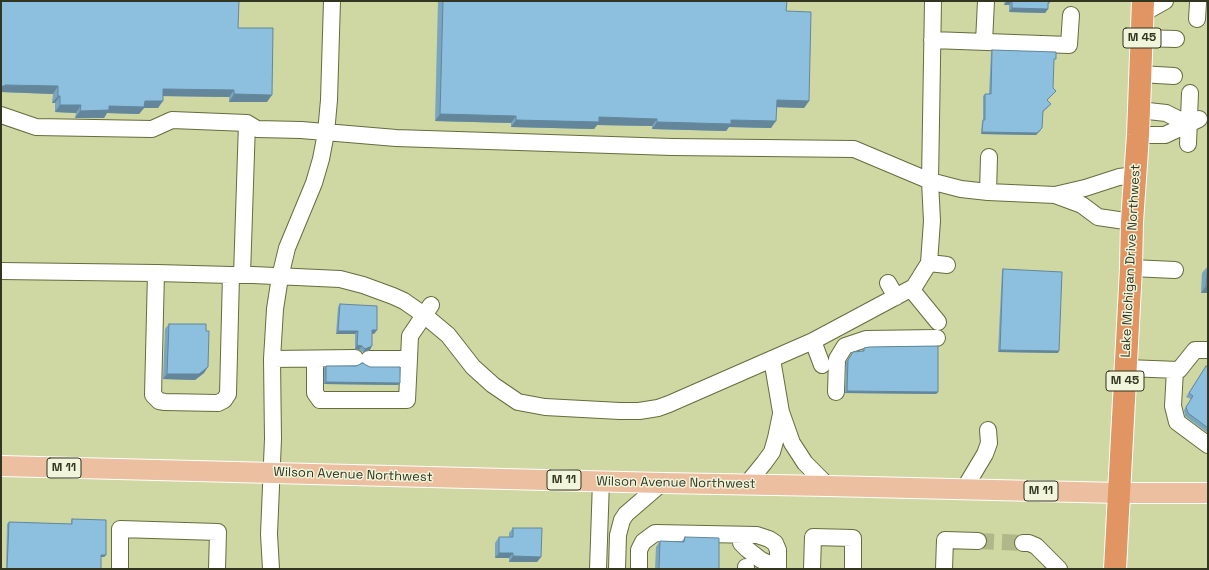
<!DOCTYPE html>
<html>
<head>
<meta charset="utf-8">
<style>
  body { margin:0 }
  #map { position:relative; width:1209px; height:570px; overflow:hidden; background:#cfd7a3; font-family:"Space Grotesk",sans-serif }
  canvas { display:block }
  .frame { position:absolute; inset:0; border:2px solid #323520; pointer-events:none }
</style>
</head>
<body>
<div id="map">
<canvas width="1209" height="570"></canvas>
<div class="frame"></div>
</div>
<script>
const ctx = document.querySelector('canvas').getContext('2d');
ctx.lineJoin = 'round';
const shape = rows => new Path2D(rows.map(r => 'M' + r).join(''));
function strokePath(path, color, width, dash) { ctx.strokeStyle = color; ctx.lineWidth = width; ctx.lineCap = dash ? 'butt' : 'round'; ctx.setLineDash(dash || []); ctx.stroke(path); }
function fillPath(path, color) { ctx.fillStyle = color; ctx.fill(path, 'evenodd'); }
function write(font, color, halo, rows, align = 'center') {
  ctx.font = font + ' "Space Grotesk",sans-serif'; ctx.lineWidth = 3; ctx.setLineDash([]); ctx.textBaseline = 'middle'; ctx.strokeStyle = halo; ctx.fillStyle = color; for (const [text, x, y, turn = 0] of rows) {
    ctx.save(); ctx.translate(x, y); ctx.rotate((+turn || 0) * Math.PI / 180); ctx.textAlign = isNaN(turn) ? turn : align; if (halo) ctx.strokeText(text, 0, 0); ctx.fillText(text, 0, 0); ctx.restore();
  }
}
strokePath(shape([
  [978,541,1023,543]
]), '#b0b789', 16, [16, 8]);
const minor = shape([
  [933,1,930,181,961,189,988,192,1055,195,1085,188,1119,177,1136,175],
  [1142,18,1149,10,1165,1],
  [1197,19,1198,3],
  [1142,38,1176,39],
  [932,40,1069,45,1071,15],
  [984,42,986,1],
  [1140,74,1174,76],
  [1139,110,1166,113,1188,124],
  [1,115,36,127,152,129,172,120,247,123,257,129,301,130,396,138,672,147,854,149,930,181,932,221,929,263,914,287,813,341,669,404,658,408,639,411,620,411,545,407,518,402,493,385,473,367,448,335,424,315,404,301,393,296,363,285,340,279,253,275,231,275,228,394,224,400,218,403,165,402,159,401,153,395,156,273,231,275],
  [1138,135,1165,135,1199,119],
  [1188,144,1190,93],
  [988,192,989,157],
  [1055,195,1082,205,1098,217,1132,222],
  [929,263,947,265],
  [1131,268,1175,270],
  [1,271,156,273],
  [242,275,247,123],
  [888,283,896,297],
  [911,289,938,322],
  [813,341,822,365],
  [272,359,355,358],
  [315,359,315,393,320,400,407,400,409,359],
  [369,359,409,359,410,336,431,305],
  [772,359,781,412,792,443,805,463,828,486],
  [1126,368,1179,370,1195,350,1208,350],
  [1175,370,1173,406,1177,422,1208,445],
  [836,392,837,359,845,346,866,339,937,338],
  [746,485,764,463,772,452,776,438,781,414],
  [964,489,985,454,989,443,988,430],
  [741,543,747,549,761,560,772,565],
  [1023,543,1029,543,1036,546,1059,569],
  [120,569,120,529,218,532,217,569],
  [271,569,269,534,273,439,272,359,275,309,280,277,287,248,314,183,321,159,326,133,329,100,332,1],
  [598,569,601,481],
  [617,569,618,535,622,520,626,514,662,483],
  [639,569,639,550,643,542,655,533,757,535,769,539,775,543,778,550,778,569],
  [746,569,746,567],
  [812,569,813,537,853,538,853,569],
  [944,569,945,540,978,541]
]);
const major = shape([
  [1,466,662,483,828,486,1119,493,1208,493]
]);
const highway = shape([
  [1115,569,1131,268,1132,222,1138,135,1143,1]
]);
strokePath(minor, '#666c3d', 18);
strokePath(major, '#fff', 22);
strokePath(highway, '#fff', 24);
strokePath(minor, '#fff', 16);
strokePath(major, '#ecbfa1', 20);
strokePath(highway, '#e09562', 22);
fillPath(shape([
  [438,1,787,1,786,11,809,101,804,108,777,107,771,128,729,127,726,131,652,129,652,126,597,125,594,129,511,127,511,123,435,121],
  [1005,1,1050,1,1048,5,1048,9,1045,13,1009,12,1009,5,1004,5],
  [238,28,267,102,229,102,229,97,163,96,158,108,144,108,139,114,107,113,104,118,75,118,76,113,55,112,55,103,52,103,53,94,1,92],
  [992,50,1054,61,1047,101,1051,104,1043,112,1041,130,1036,135,981,134,982,122,983,120,983,96,985,94,989,94,991,52],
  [1208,266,1208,293,1201,293,1202,273],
  [1003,269,1058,353,998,352,1002,270],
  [340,304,377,330,374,334,372,333,370,350,363,352,359,350,355,349,355,334,336,334,338,307],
  [169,324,206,331,204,373,195,380,163,379,165,329],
  [864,348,938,392,936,394,845,393,846,362,853,352,862,351],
  [366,365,400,383,398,385,324,384,324,368,326,366],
  [1206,366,1208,368,1208,433,1185,416,1184,410,1191,399,1186,397],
  [72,519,106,555,104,557,101,557,101,569,6,569,7,524,9,522,71,524,71,521],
  [513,528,541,557,537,562,509,562,509,558,495,558,495,543,499,537,509,537,509,533],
  [685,537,719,569,655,569,656,547,660,541,682,541]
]), '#79a5bf');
fillPath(shape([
  [1007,1,1012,1,1009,5,1004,5],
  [1012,8,1048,9,1045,13,1009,12],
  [5,85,58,86,53,94,1,92,1,86],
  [163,89,234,90,229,97,158,96],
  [234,94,272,95,267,102,229,102],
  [58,96,60,96,55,103,52,103],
  [777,100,809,101,804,108,772,107],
  [145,101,163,101,158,108,144,108,139,114,107,113,104,118,75,118,80,111],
  [60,105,81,105,76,113,55,112],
  [440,114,516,116,511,123,435,121],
  [599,117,657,119,652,126,597,125,594,129,511,127,516,120],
  [731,120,776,121,771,128,729,127,726,131,652,129,657,122],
  [1042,128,1036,135,981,134,982,132],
  [1206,286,1208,286,1208,293,1201,293],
  [372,330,377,330,374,334,370,333],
  [338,331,358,331,355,334,336,334],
  [357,345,362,346,359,350,355,349],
  [372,346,370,350,363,352,365,349],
  [1000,350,1059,351,1058,353,998,352],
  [208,367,204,373,195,380,163,379,167,374],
  [326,382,400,383,398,385,324,384],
  [847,391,938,392,936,394,845,393],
  [499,553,513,553,509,558,495,558],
  [101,555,106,555,104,557,100,557],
  [513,556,541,557,537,562,509,562]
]), '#63869b');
const building = shape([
  [1,1,239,1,238,28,273,28,272,95,234,94,234,90,163,89,163,101,145,101,144,107,109,106,109,110,80,111,81,105,60,105,60,96,58,96,58,86,5,85,5,86,1,86,1,1],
  [443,1,787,1,786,11,811,12,809,101,777,100,776,121,731,120,731,124,657,122,657,119,599,117,599,122,516,120,516,116,440,114,443,1],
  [1012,1,1050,1,1049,3,1048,3,1048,9,1012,8,1012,1],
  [992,50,1056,52,1056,59,1054,59,1053,88,1056,91,1047,100,1051,104,1043,111,1042,128,1037,133,982,132,983,120,985,120,985,94,991,94,992,50],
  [1208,266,1208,286,1206,286,1208,266],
  [1003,269,1062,272,1059,351,1000,350,1003,269],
  [340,304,377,306,377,330,372,330,372,346,365,349,362,346,357,345,358,331,338,331,340,304],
  [169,324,206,324,206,331,209,331,208,367,199,374,167,374,169,324],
  [938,346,938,392,847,391,848,360,853,352,864,351,864,348,869,347,938,346],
  [363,363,366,365,370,367,400,367,400,383,326,382,326,366,356,366,363,363],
  [1206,366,1208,368,1208,428,1188,413,1186,407,1193,396,1189,393,1206,366],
  [72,519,106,520,106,555,101,555,101,569,7,569,9,522,72,524,72,519],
  [513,528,542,528,541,557,513,556,513,553,499,553,499,537,513,537,513,528],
  [685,537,719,538,719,569,659,569,660,541,684,542,685,537]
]);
fillPath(building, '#8dc0de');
strokePath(building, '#63869b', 1);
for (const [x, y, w] of [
  [1142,38,38],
  [1125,381,38],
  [64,468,34],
  [564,480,34],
  [1041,491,34]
]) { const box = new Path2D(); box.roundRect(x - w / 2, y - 10, w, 20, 3); ctx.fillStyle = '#f0f5db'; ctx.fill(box); strokePath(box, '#323520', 1); }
write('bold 12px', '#323520', null, [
  ["M 45",1142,38],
  ["M 45",1125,381],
  ["M 11",64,468],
  ["M 11",564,480],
  ["M 11",1041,491]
]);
write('13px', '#323520', '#f0f5db', [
  ["Lake Michigan Drive Northwest",1131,261,-87],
  ["Wilson Avenue Northwest",353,475,2],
  ["Wilson Avenue Northwest",676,483,1]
]);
</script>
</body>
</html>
